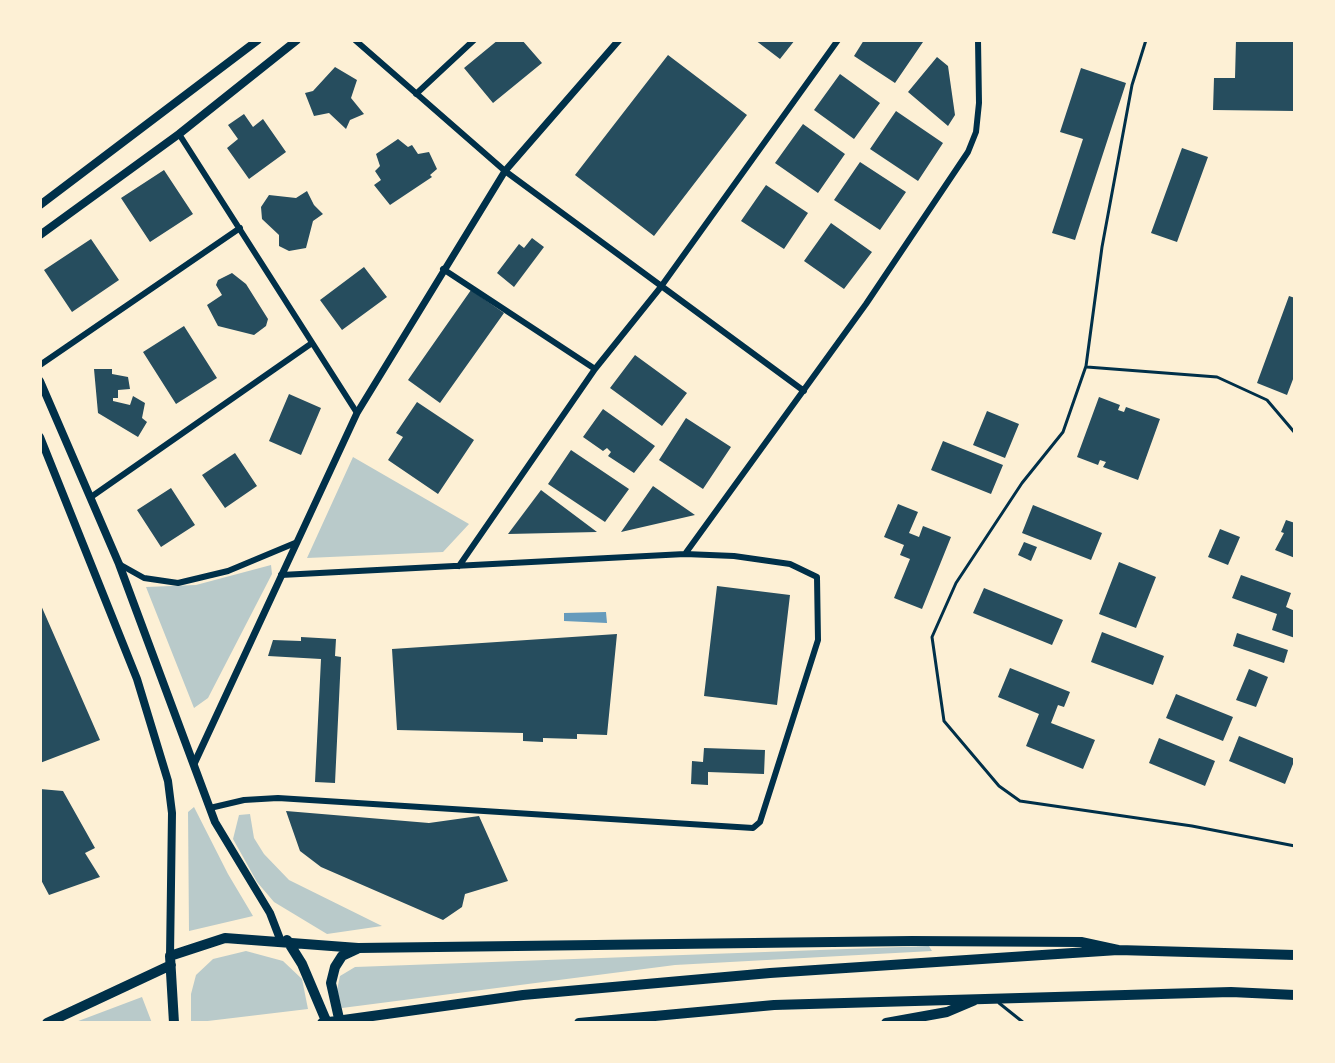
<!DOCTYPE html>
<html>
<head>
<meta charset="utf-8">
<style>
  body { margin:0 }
  #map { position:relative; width:1335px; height:1063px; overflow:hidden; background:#fdf0d5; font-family:"PT Sans",sans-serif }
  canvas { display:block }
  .frame { position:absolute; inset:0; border:42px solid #fdf0d5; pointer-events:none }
</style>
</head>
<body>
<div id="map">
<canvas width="1335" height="1063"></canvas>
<div class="frame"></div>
</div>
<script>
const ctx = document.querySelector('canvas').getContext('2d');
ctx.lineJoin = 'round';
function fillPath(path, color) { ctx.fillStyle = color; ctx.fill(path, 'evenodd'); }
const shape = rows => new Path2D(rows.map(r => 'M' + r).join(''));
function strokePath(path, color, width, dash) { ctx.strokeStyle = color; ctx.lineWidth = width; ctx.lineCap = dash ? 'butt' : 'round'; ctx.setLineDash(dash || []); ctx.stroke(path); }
fillPath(shape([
  [353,457,469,524,443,552,307,558],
  [271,565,272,574,208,698,194,708,146,587,196,585],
  [194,807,228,874,253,916,189,931,188,812],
  [250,814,254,838,264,854,289,880,382,926,327,934,274,902,257,882,233,839,239,815],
  [929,946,932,951,675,965,342,1008,337,990,340,976,355,967],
  [246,951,283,961,302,979,308,1009,191,1023,191,994,196,975,213,959],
  [142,997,152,1023,73,1023]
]), '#b9caca');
fillPath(shape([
  [606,612,607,623,564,621,564,613]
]), '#669bbc');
fillPath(shape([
  [498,40,522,40,542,63,493,103,464,68],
  [755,40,795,40,780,59],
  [864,40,920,40,923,42,895,83,854,56],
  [1236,40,1295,40,1295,111,1213,110,1214,78,1235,78],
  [668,55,747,115,654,236,575,175],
  [937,57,948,66,955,115,948,126,908,92],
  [335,67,357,80,351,98,364,114,350,120,346,129,329,113,314,116,305,93,313,91],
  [1081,68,1126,83,1075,240,1052,233,1083,139,1060,132],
  [840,74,880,103,854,139,814,110],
  [896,111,943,143,918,181,870,149],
  [244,114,253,127,263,119,286,152,249,179,227,148,238,139,228,125],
  [803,124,845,154,818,193,775,163],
  [398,139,408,147,412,145,418,154,429,152,437,169,430,175,432,177,390,205,374,185,381,180,375,171,380,166,376,154],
  [1182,148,1208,157,1177,242,1151,233],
  [860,162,906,192,880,230,834,200],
  [164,170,193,214,150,242,121,198],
  [766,185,808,213,784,249,741,221],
  [307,191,314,205,323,214,313,221,306,248,289,251,279,246,279,235,262,219,261,207,269,195,296,198],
  [831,223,872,252,844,289,804,261],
  [532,238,544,247,514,287,497,273,519,244,524,248],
  [91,239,119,280,72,312,44,270],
  [364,267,387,297,342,330,320,300],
  [232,273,246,284,268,319,266,326,254,335,218,326,207,305,222,295,216,285,218,280],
  [471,290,504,313,440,403,408,380],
  [1289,296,1295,298,1295,374,1287,395,1257,383],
  [184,326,217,378,176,404,143,352],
  [635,355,687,393,662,426,610,388],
  [94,369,112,369,112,374,128,377,130,389,118,390,118,398,113,398,113,401,130,405,133,396,145,403,142,418,147,422,138,437,98,413],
  [289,394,321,408,301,455,269,441],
  [1099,397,1120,405,1118,410,1124,412,1126,407,1160,419,1138,480,1103,467,1106,462,1100,460,1098,465,1077,457],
  [417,402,474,440,438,494,388,460,403,437,396,433],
  [603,409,655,446,634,473,608,456,611,452,607,448,603,451,583,437],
  [987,411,1019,424,1005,458,973,445],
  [686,418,731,447,703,489,659,460],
  [943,441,1003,465,991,494,931,470],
  [571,450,629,489,605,522,548,484],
  [235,453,257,486,225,508,202,475],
  [653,486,695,515,621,532],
  [171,488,195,525,161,547,137,510],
  [541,490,597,532,508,534],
  [898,504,918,512,909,533,919,537,923,526,951,537,922,609,894,598,910,559,900,555,904,545,884,537],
  [1033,505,1102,533,1091,560,1022,533],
  [1286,520,1295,523,1295,558,1275,550,1284,533,1281,532],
  [1220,529,1240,537,1228,565,1208,557],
  [1024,542,1037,547,1031,561,1018,555],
  [1119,562,1156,577,1136,628,1099,614],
  [1241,575,1291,593,1286,607,1295,611,1295,638,1272,630,1277,614,1232,598],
  [717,586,790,595,777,705,704,696],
  [984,588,1063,620,1052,645,973,613],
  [40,603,100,740,40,763],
  [1102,632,1164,656,1153,685,1091,662],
  [1237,633,1288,650,1284,663,1233,646],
  [617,634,607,735,577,734,577,739,543,738,543,742,523,741,523,733,397,730,392,649],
  [301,637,336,639,335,656,341,657,335,783,315,782,321,659,268,656,273,640,301,641],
  [1010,668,1070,692,1064,707,1058,705,1051,723,1095,740,1083,769,1026,746,1039,714,998,697],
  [1249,669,1268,677,1256,707,1236,700],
  [1176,694,1233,717,1223,741,1166,718],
  [1239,736,1295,759,1285,784,1229,761],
  [1159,738,1215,761,1205,786,1149,763],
  [704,748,765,750,764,774,708,772,708,785,691,784,692,761,703,762],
  [40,789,63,791,95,848,85,853,100,877,49,895,40,878],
  [286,811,429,823,479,816,508,881,465,894,462,907,443,920,321,867,300,851]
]), '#264d5e');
strokePath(shape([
  [1146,40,1132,85,1102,247,1086,366,1063,432,1022,483,956,583,932,637,944,721,999,786,1020,801,1192,826,1295,846],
  [1087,367,1217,377,1267,400,1295,433],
  [999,1003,1024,1023]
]), '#003049', 3);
strokePath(shape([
  [355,40,505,171,804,391],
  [416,94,474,40],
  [179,134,357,413],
  [443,269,595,369],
  [40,365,240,228],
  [91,497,312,343],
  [119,564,144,578,178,583,228,571,295,543],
  [459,566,595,369,660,288,838,40],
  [281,575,685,554,866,304,968,152,976,132,979,103,978,40],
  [210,808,244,800,278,798,753,828,760,822,818,640,817,577,790,564,734,556,685,554]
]), '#003049', 6);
strokePath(shape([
  [194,764,357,413,505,171,619,40]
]), '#003049', 7);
strokePath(shape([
  [40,205,258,40],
  [40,235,179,134,297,40],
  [40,381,119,564,215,822,270,913,280,939],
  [40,437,137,679,168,781,172,813,170,956]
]), '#003049', 8);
strokePath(shape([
  [287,940,302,964,327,1023],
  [47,1023,171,965],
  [174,1023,170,956,225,938,358,948,912,941,1081,942,1118,950],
  [322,1023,523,995,770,973,1118,950,1295,955],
  [340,1023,331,983,335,967,342,956,357,949],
  [579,1023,774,1005,1231,992,1295,995],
  [886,1023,947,1012,973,1001]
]), '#003049', 10);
</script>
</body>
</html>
